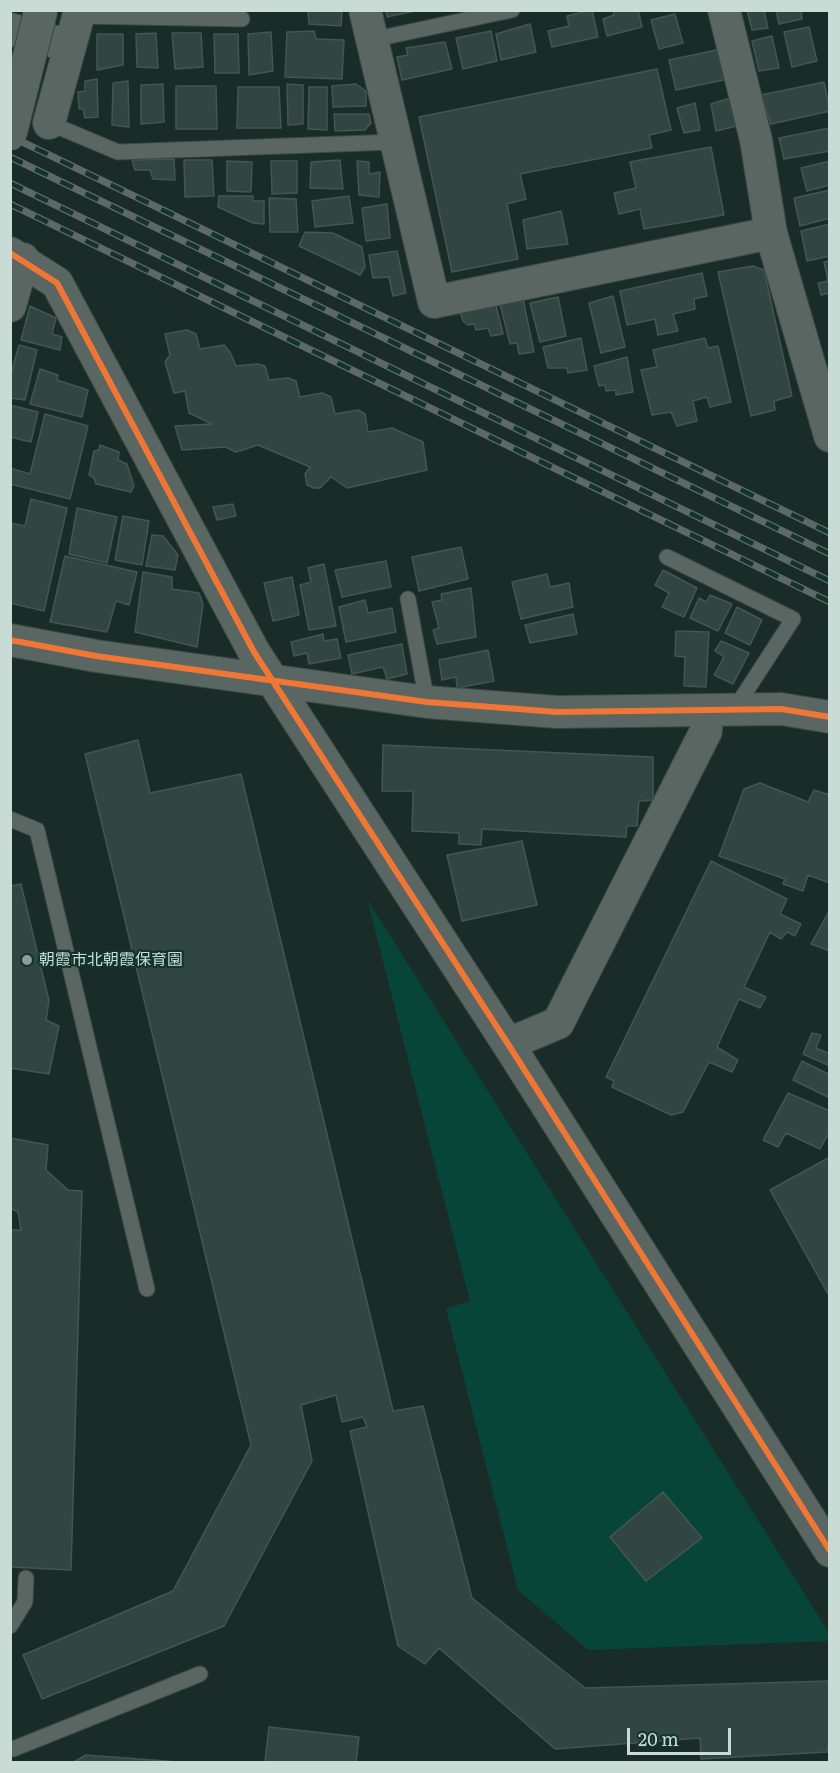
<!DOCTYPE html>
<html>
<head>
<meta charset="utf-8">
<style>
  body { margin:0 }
  #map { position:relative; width:840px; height:1773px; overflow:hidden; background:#1a2c28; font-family:Literata,serif }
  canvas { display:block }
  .frame { position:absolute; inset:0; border:12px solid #c9dbd5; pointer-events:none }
  .scale { position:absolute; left:627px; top:1728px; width:104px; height:27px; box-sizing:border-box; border:3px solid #c9dbd5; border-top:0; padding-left:8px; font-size:18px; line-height:21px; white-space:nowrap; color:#c9dbd5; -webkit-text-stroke:4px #12342c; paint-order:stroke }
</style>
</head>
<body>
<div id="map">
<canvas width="840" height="1773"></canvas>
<div class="frame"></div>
<div class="scale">20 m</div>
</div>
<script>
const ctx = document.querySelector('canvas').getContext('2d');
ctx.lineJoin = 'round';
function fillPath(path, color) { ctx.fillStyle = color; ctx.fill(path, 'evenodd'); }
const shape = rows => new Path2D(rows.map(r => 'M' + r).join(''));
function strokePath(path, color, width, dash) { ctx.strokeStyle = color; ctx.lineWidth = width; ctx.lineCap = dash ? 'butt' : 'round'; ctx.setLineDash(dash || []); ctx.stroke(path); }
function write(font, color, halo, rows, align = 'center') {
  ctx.font = font + ' Literata,"Noto Sans JP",serif'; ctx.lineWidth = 4.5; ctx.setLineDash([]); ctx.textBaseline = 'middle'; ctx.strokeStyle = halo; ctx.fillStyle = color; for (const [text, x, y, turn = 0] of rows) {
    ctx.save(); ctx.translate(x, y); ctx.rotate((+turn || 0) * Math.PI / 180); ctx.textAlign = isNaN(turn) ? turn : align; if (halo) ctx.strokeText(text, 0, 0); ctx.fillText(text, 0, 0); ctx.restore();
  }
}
fillPath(shape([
  [367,899,829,1633,829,1641,588,1650,518,1590,446,1309,470,1301]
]), '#084539');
const building = shape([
  [308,10,342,10,341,26,309,24,308,10],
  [386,10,419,10,387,17,386,10],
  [592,10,598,37,552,47,548,31,569,26,567,16,592,10],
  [613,10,638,10,642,27,607,36,603,19,614,15,613,10],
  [747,10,764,10,768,28,752,30,747,10],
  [776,10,801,10,802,19,779,24,776,10],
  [675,14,683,43,659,49,651,20,675,14],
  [530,24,536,52,501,60,496,34,530,24],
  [809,27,817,61,792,67,784,32,809,27],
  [314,31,316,39,344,40,342,79,285,77,287,32,314,31],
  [491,31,497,61,463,69,456,38,491,31],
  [271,32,273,71,249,75,248,34,271,32],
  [156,33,158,68,137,67,136,34,156,33],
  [172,33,201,33,203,67,175,69,172,33],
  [97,34,123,34,123,65,97,70,97,34],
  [214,34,238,34,239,73,215,73,214,34],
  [772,36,779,68,759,71,752,41,772,36],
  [445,42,452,69,402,80,397,57,408,55,406,48,445,42],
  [721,49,728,79,676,90,669,60,721,49],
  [657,69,671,130,649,135,652,148,520,174,526,199,507,204,518,259,452,272,419,117,657,69],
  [97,79,98,117,85,118,83,109,79,109,78,92,85,91,85,81,97,79],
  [128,81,129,127,112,125,113,83,128,81],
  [824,82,830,111,771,124,761,95,824,82],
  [163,84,164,122,141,124,141,85,163,84],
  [287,84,303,85,303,124,288,125,287,84],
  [356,84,366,91,366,106,333,107,332,86,356,84],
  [176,86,216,86,217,129,176,129,176,86],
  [238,87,279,87,281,128,237,128,238,87],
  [309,87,327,87,327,130,308,129,309,87],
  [734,97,741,125,716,131,711,104,734,97],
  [695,103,700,130,684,133,677,108,695,103],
  [334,114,369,114,371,123,365,130,335,131,334,114],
  [830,128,830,151,784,159,779,138,830,128],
  [711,147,724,215,644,229,640,209,619,214,614,193,636,188,630,162,711,147],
  [174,159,175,180,153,179,150,170,135,170,132,160,174,159],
  [184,160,212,160,214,196,185,197,184,160],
  [340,160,343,189,310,188,311,162,340,160],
  [227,161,252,162,251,192,227,191,227,161],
  [271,161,297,161,297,193,272,194,271,161],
  [357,161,369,162,369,174,380,172,379,197,359,195,357,161],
  [830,161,830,185,807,191,801,168,830,161],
  [830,190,830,218,800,226,794,198,830,190],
  [219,196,253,196,253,201,264,201,264,224,253,223,218,207,219,196],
  [349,196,353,223,315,227,312,201,349,196],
  [269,198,296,199,298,232,270,232,269,198],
  [387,204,390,238,366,241,362,208,387,204],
  [561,211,568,244,527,249,523,220,561,211],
  [830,224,830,256,807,261,801,231,830,224],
  [305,232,333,233,362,247,365,267,360,275,299,246,305,232],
  [397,251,406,293,393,296,389,277,373,278,369,255,397,251],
  [830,261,830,293,821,295,818,283,828,281,824,262,830,261],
  [753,266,764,270,792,396,774,401,775,410,751,416,718,272,753,266],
  [702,273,707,296,694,299,695,309,673,314,678,331,658,335,655,319,627,325,620,291,702,273],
  [613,296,625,347,601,353,589,303,613,296],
  [558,297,566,336,540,342,530,303,558,297],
  [523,299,534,352,519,354,517,343,510,344,500,304,523,299],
  [496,305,503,334,491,336,488,328,476,330,474,324,468,325,463,321,460,312,496,305],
  [30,306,56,318,52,334,62,337,60,350,21,340,30,306],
  [187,330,196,334,200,349,224,345,230,352,236,366,258,364,265,366,269,380,288,378,296,381,300,397,322,393,331,397,335,414,358,410,365,414,368,432,392,428,423,442,427,470,347,488,331,477,320,488,314,488,307,485,305,474,310,467,258,445,236,452,225,447,182,450,175,426,212,424,189,413,185,391,174,393,165,362,170,355,165,334,187,330],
  [581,338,587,370,568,373,567,368,548,368,543,347,581,338],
  [705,338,708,348,718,346,731,402,710,407,707,397,693,401,697,421,677,426,671,412,652,415,641,370,657,367,653,350,705,338],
  [19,345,37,350,25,400,10,398,10,377,19,345],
  [627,357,633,392,616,395,616,390,606,391,605,385,599,386,594,366,627,357],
  [40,369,58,375,57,380,88,390,82,417,30,404,40,369],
  [10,405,38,412,31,442,10,437,10,405],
  [45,414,88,426,70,499,10,484,10,468,30,474,45,414],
  [100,445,119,452,118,460,127,464,134,486,131,492,96,484,94,478,89,475,94,451,99,450,100,445],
  [31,499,67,508,44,611,10,603,10,523,25,526,31,499],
  [233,504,236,516,217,520,213,507,233,504],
  [77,508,117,517,107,563,69,554,77,508],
  [123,516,149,521,142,565,115,560,123,516],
  [152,535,163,536,178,555,175,570,146,566,152,535],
  [461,547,468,579,419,591,412,557,461,547],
  [65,556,137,572,129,605,116,601,107,632,50,622,65,556],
  [386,561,391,587,342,597,335,570,386,561],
  [324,564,336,626,309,630,300,585,311,582,308,568,324,564],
  [663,570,697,588,684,617,662,607,669,593,655,585,663,570],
  [143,572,172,577,172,589,199,593,203,604,197,647,135,632,143,572],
  [547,574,550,587,569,583,573,607,521,619,512,582,547,574],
  [292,577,299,615,273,621,264,583,292,577],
  [471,588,476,637,437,644,433,630,439,628,432,602,442,600,441,594,471,588],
  [710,595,732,604,718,631,690,618,699,598,706,602,710,595],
  [365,600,368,613,392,608,396,632,346,642,339,607,365,600],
  [737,607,762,620,750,645,725,633,737,607],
  [573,614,577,634,530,643,525,625,573,614],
  [676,631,709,632,706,687,684,686,685,657,675,656,676,631],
  [323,634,324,641,337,639,341,658,309,664,307,653,294,656,291,642,323,634],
  [721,641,749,653,733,684,714,675,724,657,715,651,721,641],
  [402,644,407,674,387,679,383,667,352,674,348,655,402,644],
  [488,650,494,681,457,688,456,677,442,680,439,660,488,650],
  [138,740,150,793,241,774,393,1411,423,1406,472,1598,585,1688,830,1681,830,1737,827,1752,701,1759,700,1738,555,1749,439,1648,425,1664,398,1646,350,1431,367,1427,363,1417,342,1422,336,1395,301,1405,312,1461,224,1626,42,1699,23,1655,173,1591,251,1445,85,754,138,740],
  [383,745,653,757,653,800,639,801,637,826,627,826,626,837,482,829,481,845,459,844,459,833,412,831,413,791,382,791,383,745],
  [760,783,808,802,814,790,830,795,830,883,808,875,803,891,783,884,785,879,719,856,744,789,760,783],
  [522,841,537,905,462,921,447,855,522,841],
  [711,861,787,899,780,914,801,924,795,936,787,932,781,939,770,932,744,987,766,997,760,1008,739,999,717,1047,738,1060,732,1072,709,1062,683,1112,671,1115,612,1087,614,1081,606,1077,711,861],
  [21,884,49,1001,46,1020,59,1026,49,1074,10,1068,10,886,21,884],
  [828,913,830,914,830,951,811,944,828,913],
  [812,1033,821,1035,816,1048,830,1054,830,1066,803,1054,812,1033],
  [802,1061,830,1075,830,1098,793,1080,802,1061],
  [788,1093,830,1111,830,1131,820,1149,786,1133,778,1147,763,1140,788,1093],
  [10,1138,48,1145,46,1170,68,1190,82,1191,71,1570,10,1567,10,1230,21,1230,18,1212,10,1208,10,1138],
  [830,1157,830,1293,828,1294,770,1190,830,1157],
  [663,1492,702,1538,646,1581,610,1537,663,1492],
  [269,1727,359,1737,356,1762,265,1762,269,1727],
  [86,1755,179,1762,74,1762,86,1755]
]);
fillPath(building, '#324641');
strokePath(building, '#465551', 1.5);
const lane = shape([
  [78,16,242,19],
  [371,40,512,10],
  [49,123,118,152,395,142],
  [667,557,793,619,734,710],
  [408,599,427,702],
  [10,819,37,830,147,1289],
  [10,1626,25,1602,26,1578],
  [13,1749,200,1674]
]);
const street = shape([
  [365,10,434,302,771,233],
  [724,10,756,140,771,233,830,436],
  [10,29,59,43],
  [49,123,80,10],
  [10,253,57,283,254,652,508,1044,830,1551],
  [10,306,23,259],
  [10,640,96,656,427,702,557,712,781,709,830,717],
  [508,1044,558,1023,706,731,707,711]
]);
strokePath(lane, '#394844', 17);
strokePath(street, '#394844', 34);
strokePath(lane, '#596662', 15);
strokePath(street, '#596662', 32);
const rail = shape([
  [10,136,830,533],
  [10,157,830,554],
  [10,183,830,581],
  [10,204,830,602]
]);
strokePath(rail, '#5d6966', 7);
strokePath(rail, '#12342c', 4.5, [14]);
const secondaryBridge = shape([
  [10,134,41,10]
]);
strokePath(secondaryBridge, '#394844', 35, []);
strokePath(secondaryBridge, '#596662', 33);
strokePath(shape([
  [10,253,57,283,254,652,508,1044,830,1551],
  [10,640,96,656,427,702,557,712,781,709,830,717]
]), '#f07635', 6);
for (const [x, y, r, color] of [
  [27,960,6,"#8c9e98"]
]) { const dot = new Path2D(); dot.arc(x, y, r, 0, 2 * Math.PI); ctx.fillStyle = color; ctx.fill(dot); strokePath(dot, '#12342c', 2); }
write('16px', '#c9dbd5', '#12342c', [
  ["朝霞市北朝霞保育園",39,960]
], 'left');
</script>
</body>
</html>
